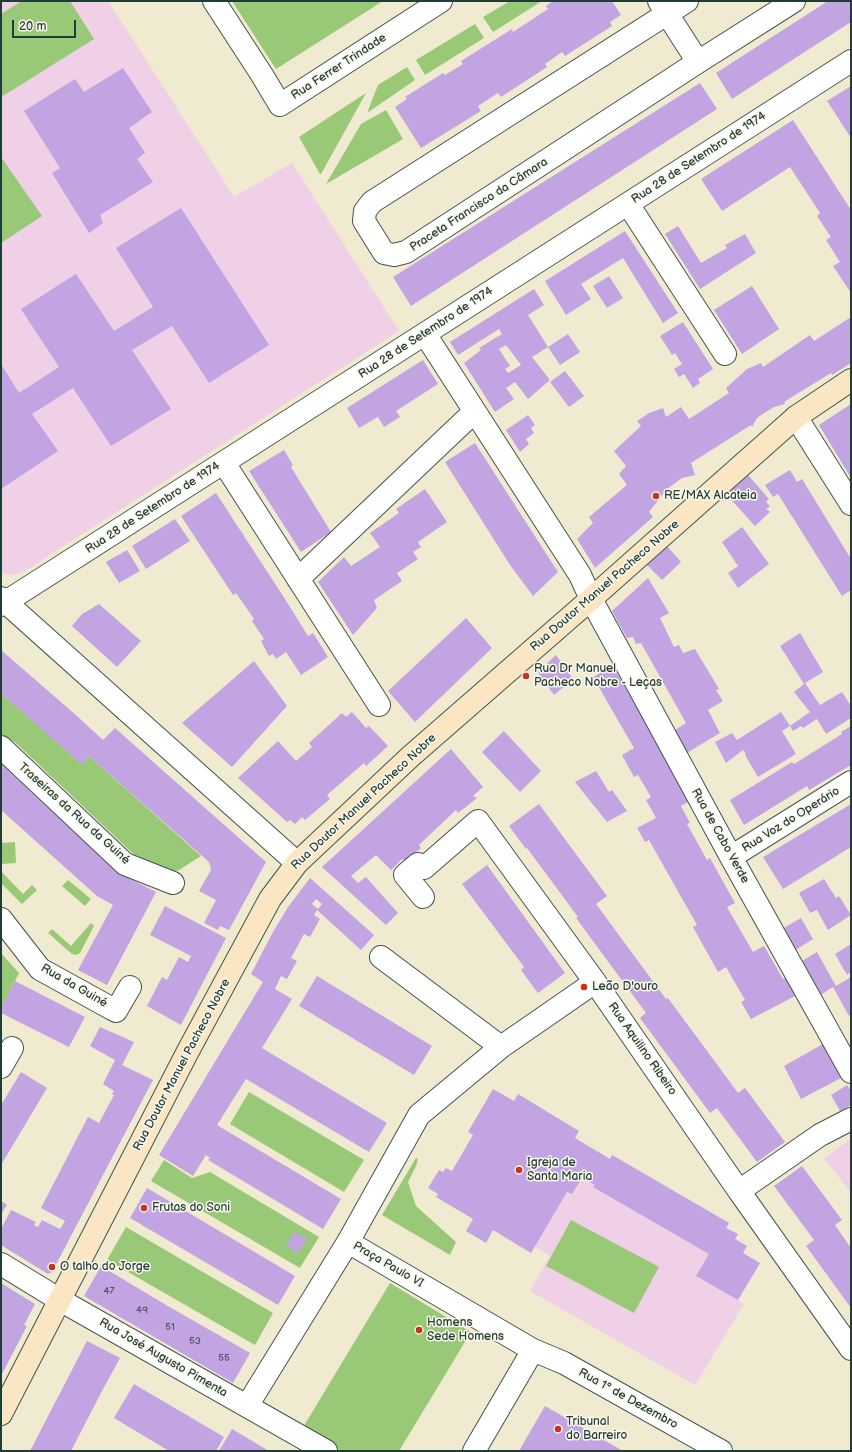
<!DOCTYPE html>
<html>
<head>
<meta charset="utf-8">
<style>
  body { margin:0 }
  #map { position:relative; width:852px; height:1452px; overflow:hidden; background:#f0ead1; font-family:"Balsamiq Sans",sans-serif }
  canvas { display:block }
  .frame { position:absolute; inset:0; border:2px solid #1f3d34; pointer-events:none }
  .scale { position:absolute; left:12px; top:20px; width:64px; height:18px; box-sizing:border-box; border:2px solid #1f3d34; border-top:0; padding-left:5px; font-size:12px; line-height:14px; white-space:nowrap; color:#1f3d34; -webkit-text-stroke:3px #fbf7ec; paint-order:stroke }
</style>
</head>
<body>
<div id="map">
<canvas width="852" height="1452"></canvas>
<div class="frame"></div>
<div class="scale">20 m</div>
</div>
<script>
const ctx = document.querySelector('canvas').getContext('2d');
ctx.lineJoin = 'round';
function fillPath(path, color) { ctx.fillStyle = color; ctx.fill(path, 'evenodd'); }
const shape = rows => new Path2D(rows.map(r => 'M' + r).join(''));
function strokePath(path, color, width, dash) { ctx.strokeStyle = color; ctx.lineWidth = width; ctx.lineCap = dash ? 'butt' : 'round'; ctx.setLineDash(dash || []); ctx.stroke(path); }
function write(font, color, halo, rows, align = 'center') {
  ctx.font = font + ' "Balsamiq Sans",sans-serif'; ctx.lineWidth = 3; ctx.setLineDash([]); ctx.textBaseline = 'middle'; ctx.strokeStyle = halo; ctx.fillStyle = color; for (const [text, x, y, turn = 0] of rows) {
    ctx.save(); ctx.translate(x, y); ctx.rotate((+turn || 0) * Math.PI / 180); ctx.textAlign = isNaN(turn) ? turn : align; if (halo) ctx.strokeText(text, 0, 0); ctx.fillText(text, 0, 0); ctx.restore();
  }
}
fillPath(shape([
  [1,1,108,1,234,197,292,163,399,331,23,572,14,575,5,574,1,571],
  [851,1139,851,1193,824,1158],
  [598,1151,610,1159,612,1155,729,1223,727,1228,738,1234,735,1239,747,1246,743,1253,760,1263,738,1300,744,1304,695,1385,530,1291,550,1256,534,1246,567,1192,572,1194]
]), '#efd0e6');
fillPath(shape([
  [22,1,70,1,94,39,3,96,1,92,1,14],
  [232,1,383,1,276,69],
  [510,1,542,1,493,32,483,17],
  [475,24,484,38,425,75,416,60],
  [407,67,415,80,367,113,378,85],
  [366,93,321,174,320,174,299,137],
  [386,110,403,139,326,184,361,124],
  [1,157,42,216,1,243],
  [1,693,82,764,89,756,201,856,179,870,167,874,145,865,16,743,1,734],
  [15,842,16,863,1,864,1,843],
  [1,871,23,894,32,885,37,890,22,904,1,883],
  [68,880,91,899,85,906,62,886],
  [91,923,94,926,80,953,76,955,72,954,48,933,52,929,71,946],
  [1,953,19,973,1,1009],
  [249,1092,364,1160,344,1192,230,1124],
  [416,1158,418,1159,416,1166,408,1182,416,1206,456,1242,450,1255,382,1215],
  [164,1160,192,1178,210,1172,319,1237,300,1268,151,1181],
  [571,1220,659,1267,634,1313,546,1266],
  [126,1227,273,1313,255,1345,107,1260],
  [390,1283,471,1332,399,1451,341,1451,302,1429]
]), '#99c877');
fillPath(shape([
  [553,1,612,1,621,15,610,22,612,26,565,56,562,52,545,64,547,67,501,97,498,93,478,106,481,111,421,148,395,107,407,99,405,97,443,73,445,75,463,64,461,61,512,29,513,32,548,9,546,6],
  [828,1,851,1,851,22,732,99,716,73],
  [123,68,152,112,129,128,145,153,137,159,153,182,100,215,103,223,89,233,52,173,60,168,24,111,75,79,84,92],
  [700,83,717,109,411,306,393,277],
  [851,86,851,138,827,101],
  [793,120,851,210,851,293,833,266,840,262,826,240,831,237,817,216,820,213,790,167,722,211,701,179],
  [181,208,269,345,209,383,172,326,132,350,171,409,111,446,73,388,32,414,58,451,1,489,1,364,19,393,59,367,21,309,76,274,114,331,153,307,116,248],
  [678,226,701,263,727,248,725,245,745,234,756,253,700,289,665,234],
  [625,231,678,313,663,323,623,258,581,284,591,299,566,315,545,281],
  [609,276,623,298,607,308,593,286],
  [752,286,779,329,742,354,714,310],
  [534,289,544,305,528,315,548,347,532,357,550,380,528,399,515,382,506,388,514,399,495,412,464,363,481,350,479,348,502,334,499,329,458,355,450,342],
  [506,345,521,365,508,373,505,369,510,366,499,349],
  [851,317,851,363,832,375,831,373,792,397,784,402,785,404,774,407,764,413,757,418,752,427,751,425,691,463,695,475,682,478,667,489,649,512,653,517,595,568,577,539,593,523,589,517,627,485,619,474,626,466,614,451,641,426,637,421,649,413,663,408,666,417,681,407,689,419,729,393,726,388,747,369,761,363,763,367,810,335,814,341],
  [683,322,713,369,698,379,700,383,693,388,684,374,679,377,674,369,682,364,675,353,672,355,660,336],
  [568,334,580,352,560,365,548,347],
  [423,360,438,384,396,411,400,417,384,427,378,417,359,428,347,408],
  [565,371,584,396,569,407,550,382],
  [851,404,851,478,819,425],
  [528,415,535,425,531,428,534,433,526,439,529,444,520,452,506,430],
  [475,443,558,572,533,596,510,565,445,462],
  [284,450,293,465,291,467,331,532,301,552,249,471],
  [790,470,797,482,802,479,851,559,851,590,842,596,778,494,773,497,765,485],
  [748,475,769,499,766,502,770,506,766,509,770,512,755,526,726,494],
  [425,489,447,522,418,542,421,547,413,552,418,559,397,573,402,581,374,600,377,608,353,635,318,582,344,557,351,566,380,547,370,533,399,513,396,509],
  [216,493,285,599,308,636,313,633,328,657,301,675,286,652,276,659,273,654,269,656,261,641,264,639,252,621,254,619,236,593,233,595,181,516],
  [175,519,190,541,146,569,132,546],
  [742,527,769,564,738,588,728,573,738,566,722,542],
  [666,545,681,562,662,580,646,564],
  [127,550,140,571,119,583,106,562],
  [648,578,669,613,660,618,674,647,679,645,683,653,695,649,719,689,716,690,723,701,708,710,720,733,685,754,672,732,686,723,641,643,636,644,633,637,627,638,612,611],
  [99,604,141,641,117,667,72,626,82,614],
  [466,618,492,648,415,722,388,691],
  [800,633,823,672,805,683,820,705,842,692,851,706,851,718,826,734,817,719,803,728,801,726,793,731,790,726,810,712,794,692,804,684,780,646],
  [1,650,77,716,103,740,115,728,266,862,229,930,220,926,218,930,204,923,216,900,199,891,211,870,209,862,89,756,82,765,1,693],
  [556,655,573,679,554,695,538,672],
  [254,661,287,706,232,767,182,723],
  [613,666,666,759,688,802,681,806,690,823,687,824,707,860,710,858,735,903,727,907,753,952,764,946,783,979,787,976,797,995,751,1019,741,1002,745,1000,726,967,718,972,693,927,697,925,649,840,645,842,637,828,656,818,646,800,651,797,638,775,634,777,622,755,634,748,593,677],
  [352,712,366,728,369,726,388,746,366,766,364,763,327,795,330,799,305,820,302,817,295,824,290,820,287,822,238,778,278,741,296,761,312,747,309,743,342,713,346,717],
  [781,712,790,726,782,731,796,754,758,777,745,755,746,754,743,750,726,763,715,742,732,733,737,740],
  [851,726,851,765,809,790,807,786,744,825,730,800,792,762,794,764,842,734,841,732],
  [504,731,541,771,520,792,482,752],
  [451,749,483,787,473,796,477,798,458,813,456,810,419,845,421,848,405,862,402,859,391,870,376,855,351,876,358,883,366,877,398,913,386,925,322,867],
  [5,758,120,864,115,871,156,892,107,985,78,970,113,905,97,896,1,810,1,763],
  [596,771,609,792,612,790,627,811,607,822,575,782],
  [539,804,607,896,596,904,666,999,668,998,738,1093,745,1088,785,1142,757,1162,717,1108,710,1113,640,1018,646,1013,576,918,578,917,527,848,526,849,509,826],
  [851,804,851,847,783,889,763,857],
  [487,865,565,973,538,993,521,970,524,967,462,884],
  [310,878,374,935,361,950,317,910,314,915,320,919,310,937,304,934,291,958,297,961,287,979,281,976,275,989,292,999,262,1048,387,1123,369,1152,246,1079,217,1125,341,1199,323,1229,208,1160,210,1158,206,1155,193,1176,159,1155,263,982,251,974,273,932,288,907],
  [316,899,322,904,318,909,312,904],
  [824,879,836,898,839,896,851,915,828,930,817,910,810,913,799,893],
  [165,906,226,938,181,1025,147,1006,162,977,167,980,179,957,188,962,191,956,150,935],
  [801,918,813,939,794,951,782,929],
  [851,944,851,972,847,975,835,954],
  [817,952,836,986,851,977,851,1015,849,1016,833,987,819,996,802,961],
  [317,976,432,1046,414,1075,299,1006],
  [15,981,85,1017,69,1047,1,1013,1,1009],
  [100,1027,134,1042,122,1065,153,1080,52,1272,48,1274,1,1245,1,1229,11,1210,36,1222,34,1225,38,1227,42,1220,60,1229,65,1221,41,1208,88,1117,99,1123,114,1095,112,1094,114,1091,103,1084,115,1060,90,1046],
  [823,1044,841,1078,801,1099,784,1066],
  [21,1072,47,1088,1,1165,1,1105],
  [847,1085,851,1091,851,1105,840,1111,831,1095],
  [493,1089,514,1101,518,1094,579,1131,575,1138,610,1159,612,1155,729,1223,726,1228,738,1234,735,1239,747,1246,743,1253,760,1263,738,1300,696,1276,709,1254,593,1187,595,1185,582,1178,572,1194,567,1192,531,1253,493,1230,486,1243,466,1231,473,1219,436,1197,438,1194,428,1188,439,1170,443,1172,446,1168,452,1171,473,1135,468,1132],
  [802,1166,842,1220,835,1225,851,1248,851,1308,806,1246,814,1240,774,1186],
  [147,1188,295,1276,278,1305,130,1218],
  [1,1201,7,1205,1,1214],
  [294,1232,307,1239,298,1253,286,1246],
  [101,1266,166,1305,250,1353,233,1383,84,1296],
  [1,1283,35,1304,24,1325,27,1326,1,1376],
  [87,1341,120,1358,102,1391,71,1451,30,1451],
  [134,1384,224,1437,216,1451,169,1451,114,1418],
  [545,1406,623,1451,519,1451],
  [232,1429,269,1451,219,1451]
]), '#c2a4e3');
const street = shape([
  [214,1,262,75,280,105,441,1],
  [659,1,698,62],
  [687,1,372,202,365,211,364,221,384,253,394,255,406,252,698,62,794,1],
  [628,204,725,354],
  [425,334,580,575,591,599,731,857,851,1072],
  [796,417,851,504],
  [224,463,379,705],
  [298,579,474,412],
  [1,598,297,863],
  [1,605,851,61],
  [1,747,125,864,173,883],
  [731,857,851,782],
  [423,897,405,875,418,864,424,868,478,821,595,982],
  [1,919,40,969,107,1006,116,1011,130,987],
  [381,957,501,1047],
  [1,1067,12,1048],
  [739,1191,851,1349],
  [348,1242,533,1350,564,1363,721,1451],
  [1,1264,60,1300,326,1451],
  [247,1406,348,1242,419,1115,501,1047,595,982,739,1191,820,1135,851,1119],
  [474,1451,533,1350]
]);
const secondary = shape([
  [1,1414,187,1053,270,899,297,863,411,756,591,599,796,417,851,380]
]);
strokePath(street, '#3e574c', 24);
strokePath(secondary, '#3e574c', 24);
strokePath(street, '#fff', 22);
strokePath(secondary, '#fbe6c4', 22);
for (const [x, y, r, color] of [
  [656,496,4,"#c8321e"],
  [526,676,4,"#c8321e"],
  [584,987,4,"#c8321e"],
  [519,1170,4,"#c8321e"],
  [144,1208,4,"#c8321e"],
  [52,1267,4,"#c8321e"],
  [419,1330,4,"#c8321e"],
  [558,1429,4,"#c8321e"]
]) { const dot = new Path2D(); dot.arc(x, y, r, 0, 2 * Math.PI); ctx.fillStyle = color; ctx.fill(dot); strokePath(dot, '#fbf7ec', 1.5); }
write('10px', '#485760', null, [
  ["47",109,1291],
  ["49",142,1310],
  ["51",170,1327],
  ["53",195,1341],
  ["55",224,1358]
]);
write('12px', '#1f3d34', '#fbf7ec', [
  ["Rua Ferrer Trindade",339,67,-33],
  ["Rua 28 de Setembro de 1974",699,158,-33],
  ["Praceta Francisco da Câmara",479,205,-33],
  ["Rua 28 de Setembro de 1974",426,333,-33],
  ["Rua 28 de Setembro de 1974",153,508,-33],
  ["Rua Doutor Manuel Pacheco Nobre",605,586,-41],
  ["Rua Doutor Manuel Pacheco Nobre",364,802,-43],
  ["Traseiras da Rua da Guiné",74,814,42],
  ["Rua Voz do Operário",791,820,-32],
  ["Rua de Cabo Verde",720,836,61],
  ["Rua da Guiné",74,986,30],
  ["Rua Aquilino Ribeiro",642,1049,55],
  ["Rua Doutor Manuel Pacheco Nobre",182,1065,-62],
  ["Praça Paulo VI",388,1265,30],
  ["Rua José Augusto Pimenta",163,1358,30],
  ["Rua 1º de Dezembro",628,1399,29]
]);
write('12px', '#1f3d34', '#fbf7ec', [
  ["RE/MAX Alcateia",664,496],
  ["Rua Dr Manuel",534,669],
  ["Pacheco Nobre - Leças",534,683],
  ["Leão D'ouro",592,987],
  ["Igreja de",527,1163],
  ["Santa Maria",527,1177],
  ["Frutas do Soni",152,1208],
  ["O talho do Jorge",60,1267],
  ["Homens",427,1323],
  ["Sede Homens",427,1337],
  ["Tribunal",566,1422],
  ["do Barreiro",566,1436]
], 'left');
</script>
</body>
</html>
